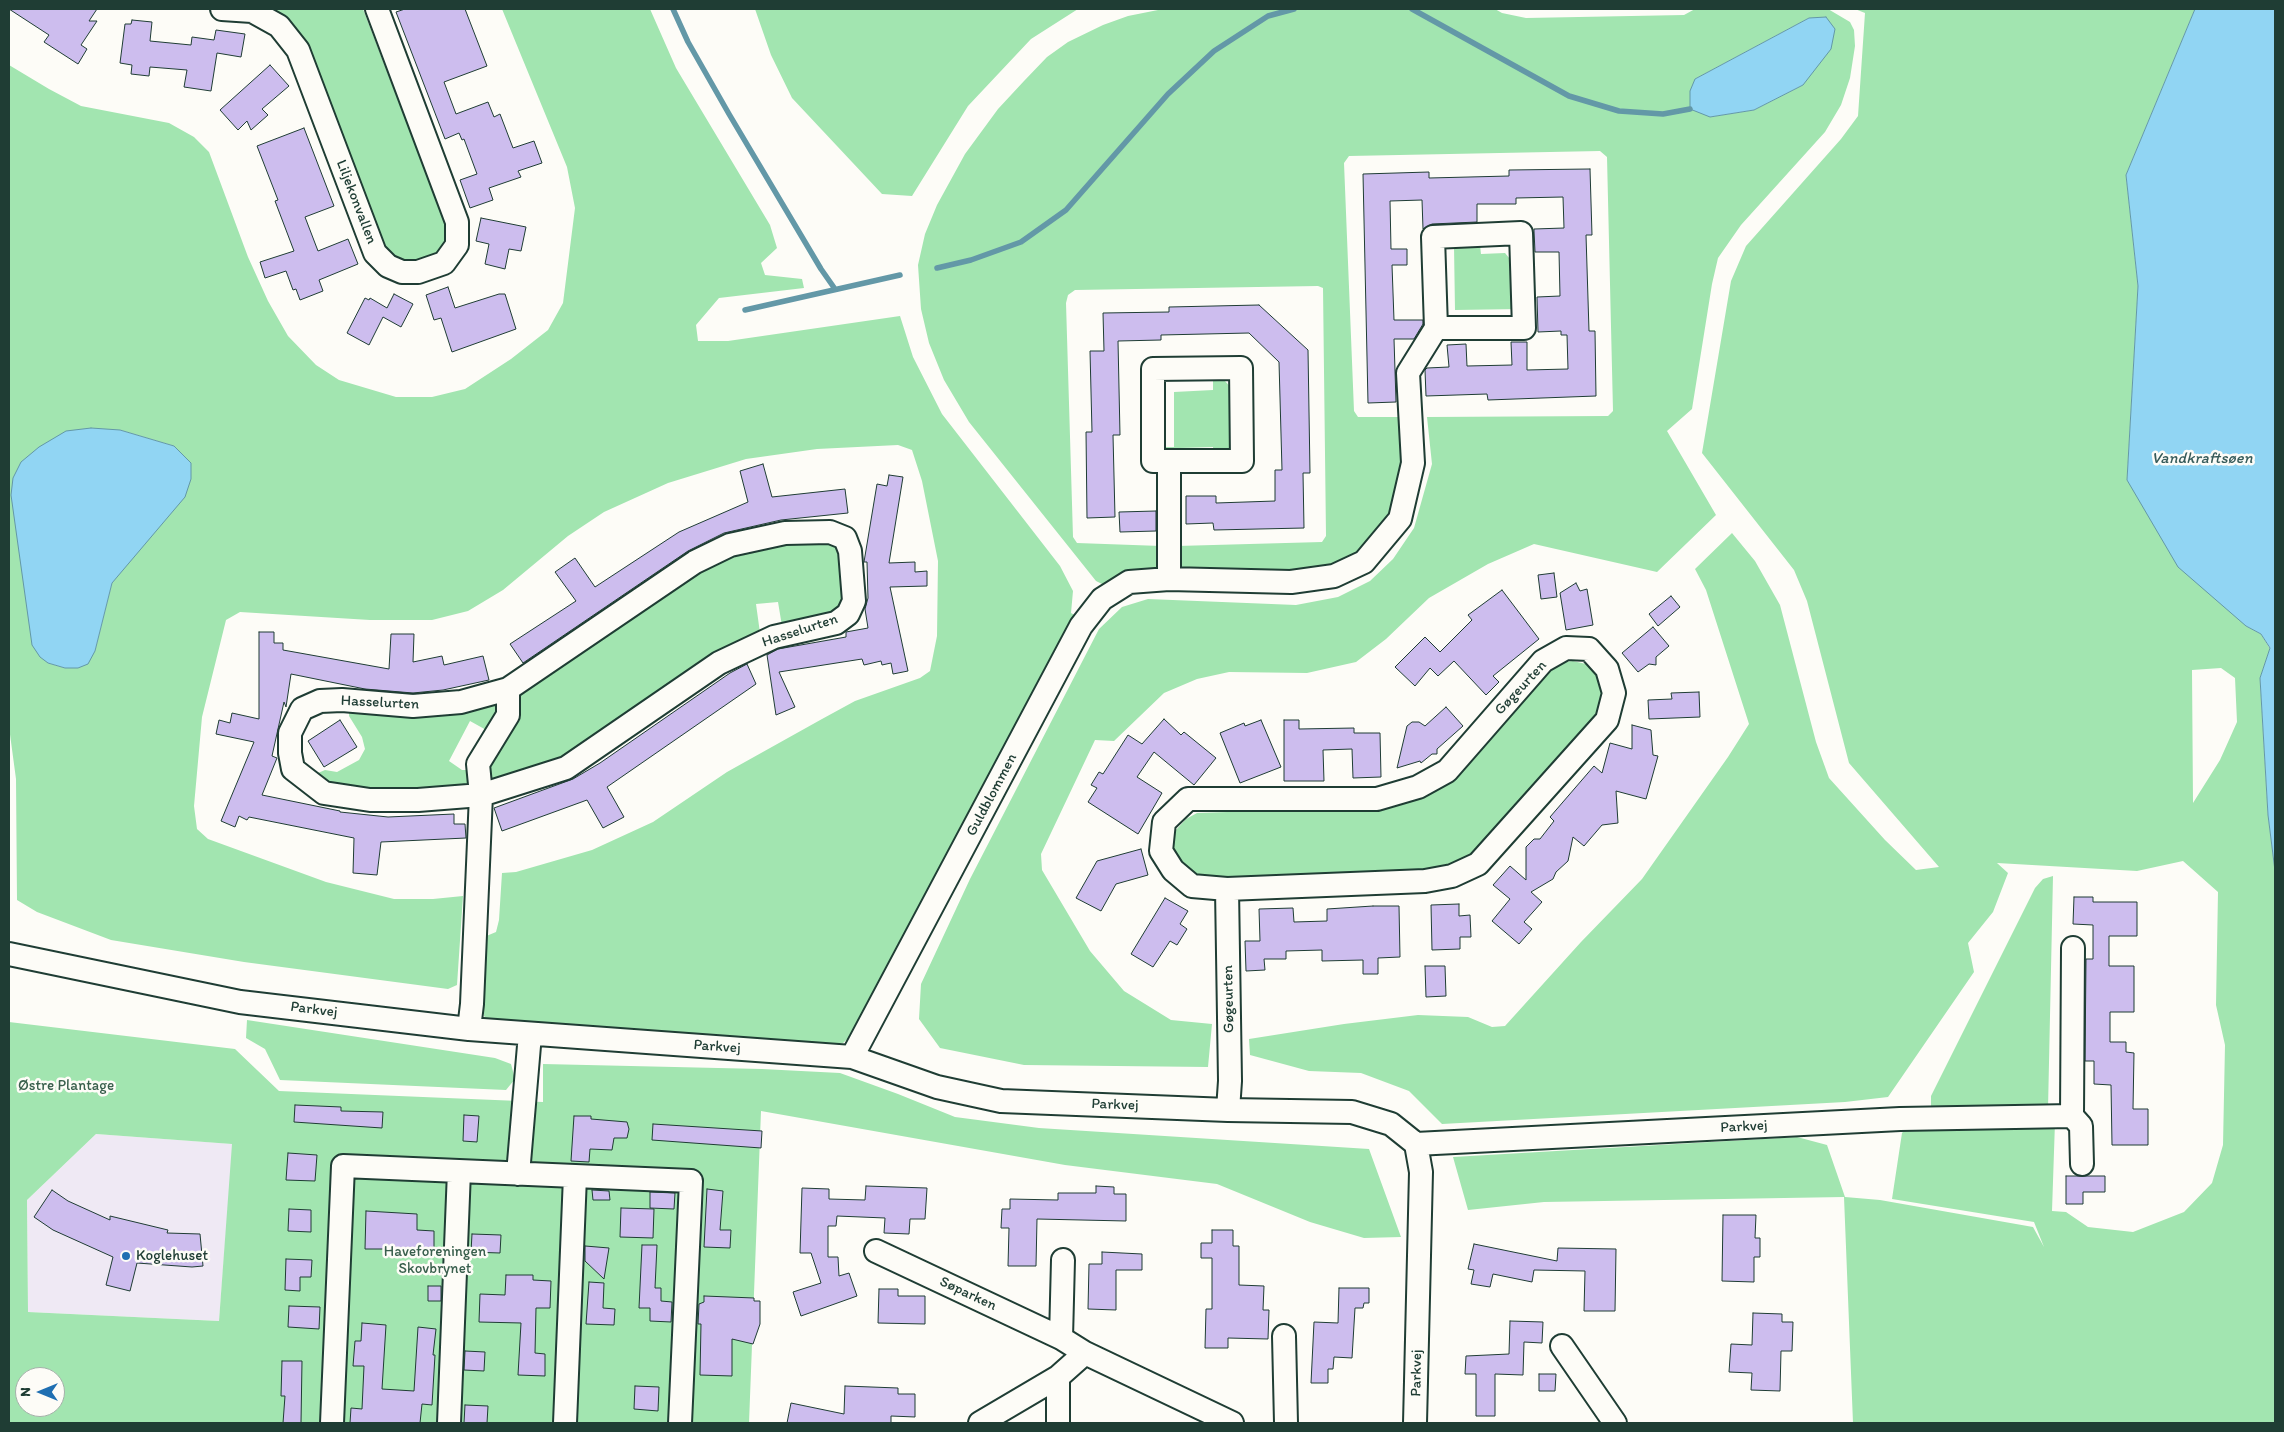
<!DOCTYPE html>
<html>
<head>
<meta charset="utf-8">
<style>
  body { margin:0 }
  #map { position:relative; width:2284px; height:1432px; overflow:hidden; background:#fdfcf7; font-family:Itim,sans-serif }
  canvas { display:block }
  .frame { position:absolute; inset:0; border:10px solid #1f3d34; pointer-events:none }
  .north { position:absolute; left:15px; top:1367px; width:50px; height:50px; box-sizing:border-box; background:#fdfcf7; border:1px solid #a4b0a9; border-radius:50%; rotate:270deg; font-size:14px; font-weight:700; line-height:20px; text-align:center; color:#1f3d34 }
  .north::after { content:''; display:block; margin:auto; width:18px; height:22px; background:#1f6fb2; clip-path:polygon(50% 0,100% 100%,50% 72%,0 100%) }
</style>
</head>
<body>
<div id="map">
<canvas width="2284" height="1432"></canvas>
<div class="frame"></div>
<div class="north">N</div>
</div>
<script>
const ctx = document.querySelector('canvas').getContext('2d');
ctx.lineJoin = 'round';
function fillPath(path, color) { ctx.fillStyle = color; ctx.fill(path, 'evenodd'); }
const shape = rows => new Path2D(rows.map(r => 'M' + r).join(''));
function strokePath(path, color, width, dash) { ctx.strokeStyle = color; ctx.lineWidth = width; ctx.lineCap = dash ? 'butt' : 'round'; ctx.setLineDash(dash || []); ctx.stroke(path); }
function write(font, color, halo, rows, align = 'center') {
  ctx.font = font + ' Itim,sans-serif'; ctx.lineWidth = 5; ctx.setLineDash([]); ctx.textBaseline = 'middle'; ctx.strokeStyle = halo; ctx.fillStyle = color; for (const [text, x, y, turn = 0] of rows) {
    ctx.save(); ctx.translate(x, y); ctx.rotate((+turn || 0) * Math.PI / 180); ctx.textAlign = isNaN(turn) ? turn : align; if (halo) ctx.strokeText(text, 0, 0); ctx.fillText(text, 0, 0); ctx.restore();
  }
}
fillPath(shape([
  [96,1134,233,1144,219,1321,28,1312,27,1200]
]), '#efe9f4');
fillPath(shape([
  [260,9,363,9,446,225,446,238,440,252,404,266,382,247,321,84],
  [502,9,650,9,676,68,770,225,777,248,761,263,765,275,802,279,804,288,719,298,696,325,698,341,728,341,900,316,913,357,942,414,1060,566,1073,591,1071,613,1078,617,853,1034,843,1043,822,1044,491,1024,484,1016,482,997,484,937,496,932,499,920,502,873,516,872,592,850,653,822,727,772,822,719,855,701,920,678,930,671,937,636,938,561,922,481,912,450,898,445,817,449,746,459,668,483,604,512,568,536,503,590,468,611,432,620,370,620,240,612,226,620,202,717,194,806,197,829,208,839,326,882,394,899,433,899,463,896,457,985,448,989,244,962,111,940,37,912,17,900,16,779,9,727,9,65,49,89,81,106,169,123,194,137,209,152,248,257,268,301,288,336,316,365,339,380,396,397,432,397,465,389,511,359,548,330,563,303,575,208,567,167],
  [120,430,174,446,120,571,112,583,95,651,78,668,65,668,48,663],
  [755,9,1078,9,1031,39,968,106,912,196,882,194,792,98,771,55],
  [1163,9,1495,9,1502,13,1526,18,1684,15,1695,9,1828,9,1850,22,1854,30,1855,46,1850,78,1841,105,1825,132,1741,225,1718,258,1712,284,1692,409,1667,431,1716,515,1657,572,1534,544,1488,564,1429,598,1386,639,1356,662,1307,673,1229,672,1197,679,1164,693,1114,741,1095,740,1041,854,1042,870,1090,951,1124,991,1171,1020,1212,1024,1208,1067,1024,1065,940,1048,919,1019,921,984,970,879,1099,629,1122,607,1148,599,1296,605,1338,597,1370,581,1393,559,1414,528,1432,464,1427,417,1608,416,1613,411,1607,157,1600,151,1349,156,1344,163,1354,411,1358,417,1402,417,1402,465,1396,508,1355,558,1329,572,1182,571,1177,546,1322,542,1326,536,1323,288,1318,286,1075,290,1068,295,1066,303,1073,537,1077,543,1161,546,1161,564,1153,573,1106,586,1096,581,969,422,944,380,929,343,921,309,918,265,925,234,937,205,965,154,998,109,1024,81,1047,57,1068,42,1103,25,1128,16],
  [1809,18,1803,85,1754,110,1710,117,1695,79],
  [1855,9,2195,9,2126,175,2138,286,2127,480,2246,626,2261,634,2270,649,2260,678,2268,815,2275,871,2275,1423,1853,1423,1844,1197,1544,1202,1468,1210,1453,1157,1797,1137,1827,1145,1845,1197,1880,1200,2033,1227,2044,1247,2034,1222,1892,1199,1902,1133,1909,1125,2055,1122,2052,1211,2066,1212,2088,1227,2133,1232,2184,1212,2212,1183,2223,1145,2225,1045,2216,1005,2218,892,2183,861,2137,871,1997,863,2008,873,1993,912,1968,943,1974,972,1888,1097,1845,1102,1442,1124,1409,1091,1361,1073,1309,1071,1250,1055,1249,1039,1344,1024,1418,1015,1468,1017,1492,1027,1505,1026,1581,942,1642,879,1728,757,1749,724,1706,590,1695,569,1732,533,1755,561,1780,605,1816,742,1829,778,1885,840,1916,870,1939,867,1849,763,1807,601,1794,570,1702,453,1731,281,1746,246,1841,139,1858,116,1865,13],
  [2221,668,2235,678,2237,722,2220,760,2193,803,2192,670],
  [1480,245,1481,254,1505,253,1510,259,1511,283,1518,283,1520,309,1455,310,1454,246],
  [1213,381,1225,381,1233,390,1234,445,1225,455,1214,455,1213,447,1180,448,1180,456,1168,455,1162,447,1174,447,1174,392,1213,390],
  [790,540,834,541,843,552,846,595,838,610,821,618,782,626,778,602,756,604,760,633,564,759,487,783,485,766,521,690,680,582,726,559,764,546],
  [1573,661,1586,664,1596,671,1603,682,1602,709,1472,856,1433,873,1192,879,1172,859,1172,845,1175,831,1186,819,1197,813,1380,807,1445,783,1466,767,1541,677,1552,666,1563,662],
  [503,704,488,731,470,721,449,761,462,770,471,770,470,784,465,791,341,789,311,776,325,770,337,772,359,760,365,749,362,737,349,716,349,708],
  [2053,876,2048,1109,1931,1111,1931,1096,2035,888,2043,879],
  [247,1020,495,1058,511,1064,515,1079,506,1090,280,1080,265,1049,246,1038],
  [9,1022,235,1049,279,1091,543,1102,543,1064,762,1069,840,1073,898,1094,955,1117,1039,1128,1369,1149,1401,1237,1364,1238,1310,1222,1217,1184,1065,1165,761,1111,749,1423,9,1423],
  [96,1134,232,1144,219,1321,28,1312,27,1200],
  [25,1377,55,1377,55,1407,25,1407]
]), '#a2e5b0');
const water = shape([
  [2195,9,2275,9,2275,871,2268,815,2260,678,2270,648,2261,634,2246,626,2178,567,2127,480,2138,286,2126,175,2195,9],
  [1826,17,1835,29,1831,49,1803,85,1754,110,1710,117,1690,109,1690,91,1695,79,1809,18,1826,17],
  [91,428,120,430,174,446,191,463,191,479,185,497,112,583,95,651,88,664,78,668,65,668,48,663,40,657,32,645,11,495,13,478,21,462,39,447,66,431,91,428]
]);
fillPath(water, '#91d5f3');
strokePath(water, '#6398a7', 1);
strokePath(shape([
  [673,9,688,42,729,114,821,269,835,289],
  [1412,9,1569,96,1619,111,1663,114,1690,109],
  [937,268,971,260,1021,242,1066,210,1168,94,1214,51,1268,16,1294,9],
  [745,310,900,275]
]), '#6398a7', 5.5);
const building = shape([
  [9,9,97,9,89,21,97,21,81,45,87,49,78,64,44,42,49,35,9,9],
  [405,9,465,9,487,66,444,82,456,114,488,102,494,117,500,114,513,148,534,141,542,163,518,171,521,177,489,188,493,200,470,208,460,180,477,174,464,139,462,140,459,133,445,139,396,12,405,9],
  [132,20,152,22,150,41,191,45,192,37,214,40,216,30,245,34,241,57,217,53,211,91,184,87,187,70,150,67,149,76,131,74,132,65,120,63,125,24,131,24,132,20],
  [270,65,289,86,262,109,268,115,251,130,247,121,238,130,220,110,270,65],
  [304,128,334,206,305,217,318,251,348,239,358,264,319,280,323,291,300,300,296,289,293,290,286,271,265,278,260,262,294,251,275,201,278,200,257,146,304,128],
  [1590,169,1592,235,1586,235,1589,331,1595,331,1596,396,1488,400,1487,394,1426,396,1425,370,1427,368,1449,367,1447,345,1466,344,1467,366,1512,365,1511,342,1527,342,1527,370,1568,369,1567,335,1561,335,1561,331,1538,332,1537,297,1560,296,1559,252,1535,252,1534,231,1534,229,1564,228,1563,197,1516,198,1516,204,1477,204,1477,222,1432,224,1423,229,1422,200,1390,201,1391,249,1407,249,1407,265,1392,265,1394,320,1423,320,1423,324,1414,339,1394,339,1396,402,1368,403,1363,174,1429,172,1429,178,1509,176,1509,170,1590,169],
  [481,218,526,227,521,251,509,249,505,269,485,264,489,244,476,241,481,218],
  [448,287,455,308,499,294,505,294,516,329,452,352,441,318,434,320,426,295,448,287],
  [394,294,413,304,401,327,383,317,369,345,347,333,365,298,369,300,370,298,387,308,394,294],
  [1259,305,1308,350,1310,473,1303,473,1304,528,1214,530,1213,523,1186,524,1186,496,1216,496,1216,503,1275,501,1275,470,1282,470,1279,362,1249,333,1161,335,1161,340,1118,341,1120,435,1113,435,1115,517,1087,518,1086,432,1092,432,1090,351,1104,351,1103,313,1169,312,1169,307,1259,305],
  [763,464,772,497,845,489,848,513,781,520,724,533,688,551,523,663,510,644,576,601,555,572,575,558,595,587,679,532,748,502,740,471,763,464],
  [889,475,903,477,889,563,915,562,915,572,927,571,927,586,890,587,908,671,893,674,891,663,882,665,881,661,864,665,862,659,779,672,795,707,776,715,767,655,778,649,846,637,846,632,868,628,865,609,868,598,867,562,864,562,877,484,887,486,889,475],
  [1156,511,1156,531,1120,532,1119,512,1156,511],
  [1554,573,1557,597,1541,599,1538,575,1554,573],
  [1576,583,1580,591,1587,589,1593,625,1566,630,1560,593,1576,583],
  [1502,590,1539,639,1493,676,1499,682,1486,695,1454,661,1438,676,1430,668,1415,686,1395,667,1425,637,1440,652,1472,620,1468,615,1502,590],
  [1671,596,1680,607,1658,626,1649,614,1671,596],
  [1653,627,1669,646,1656,657,1656,665,1649,664,1638,672,1622,653,1653,627],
  [259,632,274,632,274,643,283,643,283,650,389,669,391,634,414,634,413,662,442,656,444,665,483,656,489,680,443,690,413,693,365,689,291,674,286,707,284,702,272,756,277,758,262,795,340,811,340,812,388,817,454,814,454,824,465,824,466,838,381,842,377,875,353,873,354,838,249,817,247,820,239,816,235,827,221,821,254,742,216,734,219,720,230,723,232,713,259,719,259,632],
  [747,664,756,684,607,787,624,817,603,828,587,800,502,831,494,808,573,779,600,763,730,673,747,664],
  [1699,692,1700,717,1649,719,1648,700,1672,699,1671,693,1699,692],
  [1446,707,1463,726,1437,749,1437,754,1432,754,1421,763,1420,761,1397,768,1407,726,1412,722,1419,722,1425,726,1446,707],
  [1164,719,1181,735,1184,732,1216,758,1194,785,1154,752,1137,777,1162,793,1138,834,1088,802,1097,788,1091,785,1099,772,1103,774,1128,735,1142,744,1164,719],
  [340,720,357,747,324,767,308,741,340,720],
  [1261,720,1281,767,1240,783,1220,733,1244,723,1245,726,1261,720],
  [1284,720,1299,720,1299,729,1354,728,1354,733,1380,733,1381,777,1353,778,1352,749,1323,750,1324,781,1284,781,1284,720],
  [1632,725,1651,730,1653,755,1658,756,1646,799,1616,791,1618,823,1602,825,1584,846,1573,837,1568,861,1556,872,1553,879,1531,892,1542,902,1524,922,1532,929,1519,944,1492,921,1510,899,1493,885,1510,866,1526,880,1526,847,1534,839,1540,839,1554,821,1550,817,1594,766,1602,773,1610,743,1632,749,1632,725],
  [1141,849,1148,875,1116,884,1101,911,1076,898,1097,861,1141,849],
  [2074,897,2093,897,2093,902,2137,902,2137,936,2109,936,2109,966,2134,966,2134,1012,2110,1012,2110,1042,2126,1042,2126,1052,2134,1053,2133,1109,2148,1109,2148,1145,2112,1145,2111,1085,2094,1084,2094,1061,2085,1061,2086,959,2093,959,2093,925,2073,924,2074,897],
  [1165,898,1188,911,1180,924,1187,929,1177,945,1170,941,1153,967,1131,954,1165,898],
  [1459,904,1459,916,1470,915,1471,937,1460,937,1460,949,1432,950,1431,905,1459,904],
  [1373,906,1399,906,1400,957,1378,958,1378,974,1363,974,1363,960,1322,961,1322,950,1286,951,1286,959,1264,959,1265,970,1246,971,1245,941,1260,941,1259,909,1293,908,1294,922,1327,921,1327,909,1373,906],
  [1425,966,1445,966,1446,996,1426,997,1425,966],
  [295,1105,341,1107,341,1111,383,1112,382,1128,294,1122,295,1105],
  [464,1115,479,1116,477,1142,463,1141,464,1115],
  [574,1116,591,1116,591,1119,627,1122,629,1129,627,1138,614,1138,612,1150,590,1149,589,1162,571,1161,574,1116],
  [653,1124,762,1131,761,1148,652,1140,653,1124],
  [288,1153,317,1155,315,1181,286,1180,288,1153],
  [2066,1176,2105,1176,2105,1192,2083,1192,2083,1204,2066,1204,2066,1176],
  [866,1186,927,1188,925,1219,910,1219,909,1234,884,1233,885,1218,837,1216,836,1226,828,1226,828,1257,838,1257,839,1276,849,1273,857,1296,801,1316,793,1292,821,1283,811,1253,800,1253,802,1188,829,1189,829,1199,865,1200,866,1186],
  [1096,1186,1114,1187,1114,1194,1126,1194,1126,1221,1037,1219,1036,1266,1008,1266,1009,1228,1001,1228,1002,1209,1010,1209,1010,1199,1058,1200,1058,1193,1096,1193,1096,1186],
  [707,1189,723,1191,720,1230,731,1230,730,1248,704,1247,707,1189],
  [52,1190,68,1201,110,1220,110,1216,168,1230,167,1233,200,1234,203,1266,192,1267,137,1263,130,1291,106,1285,113,1257,53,1230,34,1217,52,1190],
  [592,1190,609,1191,610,1200,593,1200,592,1190],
  [650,1192,675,1193,674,1209,650,1208,650,1192],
  [621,1208,654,1209,653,1238,620,1237,621,1208],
  [289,1209,311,1210,311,1232,288,1231,289,1209],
  [366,1211,417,1214,417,1230,434,1231,434,1249,365,1249,366,1211],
  [1723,1215,1756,1215,1755,1238,1760,1238,1760,1257,1754,1257,1754,1282,1722,1281,1723,1215],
  [1212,1230,1233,1230,1233,1246,1239,1246,1239,1285,1264,1286,1263,1310,1269,1310,1268,1339,1228,1338,1228,1348,1205,1348,1206,1309,1212,1309,1212,1258,1201,1258,1201,1243,1212,1243,1212,1230],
  [472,1234,501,1235,500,1253,471,1252,472,1234],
  [1474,1244,1557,1261,1558,1248,1616,1249,1615,1311,1584,1311,1585,1271,1534,1270,1532,1282,1493,1274,1490,1287,1471,1284,1474,1270,1468,1269,1474,1244],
  [642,1245,657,1245,655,1288,661,1288,661,1301,672,1302,671,1322,650,1321,650,1308,639,1308,642,1245],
  [585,1246,609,1248,604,1279,585,1261,585,1246],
  [1102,1252,1142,1254,1142,1270,1116,1270,1116,1310,1088,1309,1089,1264,1102,1264,1102,1252],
  [286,1259,312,1260,311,1277,300,1277,300,1291,285,1290,286,1259],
  [506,1275,533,1275,533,1280,551,1281,550,1308,536,1308,535,1353,545,1354,545,1376,518,1375,521,1323,479,1322,480,1294,505,1295,506,1275],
  [589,1282,604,1283,603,1308,615,1309,614,1325,586,1324,589,1282],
  [428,1286,441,1286,441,1301,428,1301,428,1286],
  [1339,1288,1369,1288,1369,1303,1364,1303,1363,1308,1355,1308,1352,1358,1334,1357,1333,1369,1328,1369,1328,1383,1311,1383,1314,1322,1338,1323,1339,1288],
  [879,1289,898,1289,898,1296,925,1296,925,1324,878,1323,879,1289],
  [704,1296,754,1298,754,1301,760,1301,760,1324,753,1344,732,1339,732,1376,700,1375,701,1324,698,1324,699,1304,704,1302,704,1296],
  [289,1306,320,1307,319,1329,288,1327,289,1306],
  [1753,1313,1782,1314,1782,1322,1793,1322,1792,1351,1781,1351,1780,1391,1751,1390,1752,1373,1729,1372,1731,1344,1752,1345,1753,1313],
  [1510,1321,1543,1322,1542,1343,1524,1342,1523,1375,1495,1374,1495,1416,1476,1416,1476,1374,1465,1374,1466,1356,1509,1354,1510,1321],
  [362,1323,386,1325,382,1389,414,1391,418,1327,436,1329,433,1355,435,1355,432,1405,422,1404,420,1423,350,1423,351,1408,362,1409,364,1366,353,1366,355,1341,361,1341,362,1323],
  [465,1351,485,1352,484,1371,464,1370,465,1351],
  [282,1361,302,1361,301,1423,283,1423,285,1396,281,1396,282,1361],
  [1539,1374,1556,1374,1555,1391,1539,1391,1539,1374],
  [635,1386,659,1387,658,1411,634,1409,635,1386],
  [845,1386,898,1388,898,1394,915,1394,915,1417,891,1416,891,1423,787,1423,791,1403,844,1414,845,1386],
  [465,1405,488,1406,487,1423,464,1423,465,1405]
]);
fillPath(building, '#cdbdee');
strokePath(building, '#1f3d34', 1);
const street = shape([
  [222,9,252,11,279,26,298,50,375,253,388,266,402,272,418,272,444,263,457,245,457,222,377,9],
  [1169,461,1153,461,1153,369,1241,368,1242,461,1169,461,1169,579],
  [830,532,845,538,850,551,854,601,848,614,836,623,774,637,719,663,566,768,481,795,418,800,370,800,324,793,293,769,290,753,290,733,302,709,320,701,342,700,413,706,461,702,508,689,695,562,730,545,785,533,830,532],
  [1227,889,1425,881,1452,876,1478,864,1607,720,1614,693,1607,669,1589,649,1566,648,1543,661,1447,771,1418,787,1377,799,1188,799,1164,822,1161,851,1173,870,1192,886,1227,889,1230,1081,1228,1110],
  [2073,948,2072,1116,2081,1126,2082,1164],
  [9,954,240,1002,469,1029,852,1057,937,1087,1001,1101,1228,1110,1352,1112,1391,1124,1416,1144,1421,1172,1415,1423],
  [469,1029,472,1004,481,795,478,764,508,715,508,689],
  [852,1057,1081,626,1102,599,1129,582,1169,579,1291,582,1334,576,1364,562,1400,519,1413,463,1408,373,1436,328,1524,328,1521,233,1433,237,1436,328],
  [1416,1144,1900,1119,2072,1116],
  [518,1174,530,1034],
  [876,1251,1061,1338,1085,1353,1232,1423],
  [1284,1336,1286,1423],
  [1061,1338,1063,1260],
  [1562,1346,1615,1423],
  [332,1423,343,1166,691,1181,680,1423],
  [449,1423,459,1171],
  [565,1423,575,1176],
  [980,1423,1058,1377,1085,1353],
  [1058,1423,1058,1377]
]);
strokePath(street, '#1f3d34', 26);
strokePath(street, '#fdfcf7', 22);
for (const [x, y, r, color] of [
  [126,1256,5,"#1f6fb2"]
]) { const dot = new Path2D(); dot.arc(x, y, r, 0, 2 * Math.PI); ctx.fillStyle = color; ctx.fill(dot); strokePath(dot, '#fdfcf7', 2); }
write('15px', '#1f3d34', '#fdfcf7', [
  ["Liljekonvallen",356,202,69],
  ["Hasselurten",800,631,-18],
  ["Gøgeurten",1521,688,-47],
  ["Hasselurten",380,703,3],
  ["Guldblommen",992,795,-62],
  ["Gøgeurten",1229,999,-91],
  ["Parkvej",314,1010,7],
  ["Parkvej",717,1047,4],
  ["Parkvej",1115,1105,2],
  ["Parkvej",1744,1127,-3],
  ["Søparken",968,1294,25],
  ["Parkvej",1417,1373,-89]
]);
write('15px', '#395f4d', '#fdfcf7', [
  ["Østre Plantage",66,1086],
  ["Haveforeningen",435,1252],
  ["Skovbrynet",435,1269]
]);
write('15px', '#1f3d34', '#fdfcf7', [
  ["Koglehuset",136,1256]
], 'left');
write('italic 16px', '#365b5a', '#fdfcf7', [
  ["Vandkraftsøen",2202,459]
]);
</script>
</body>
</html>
